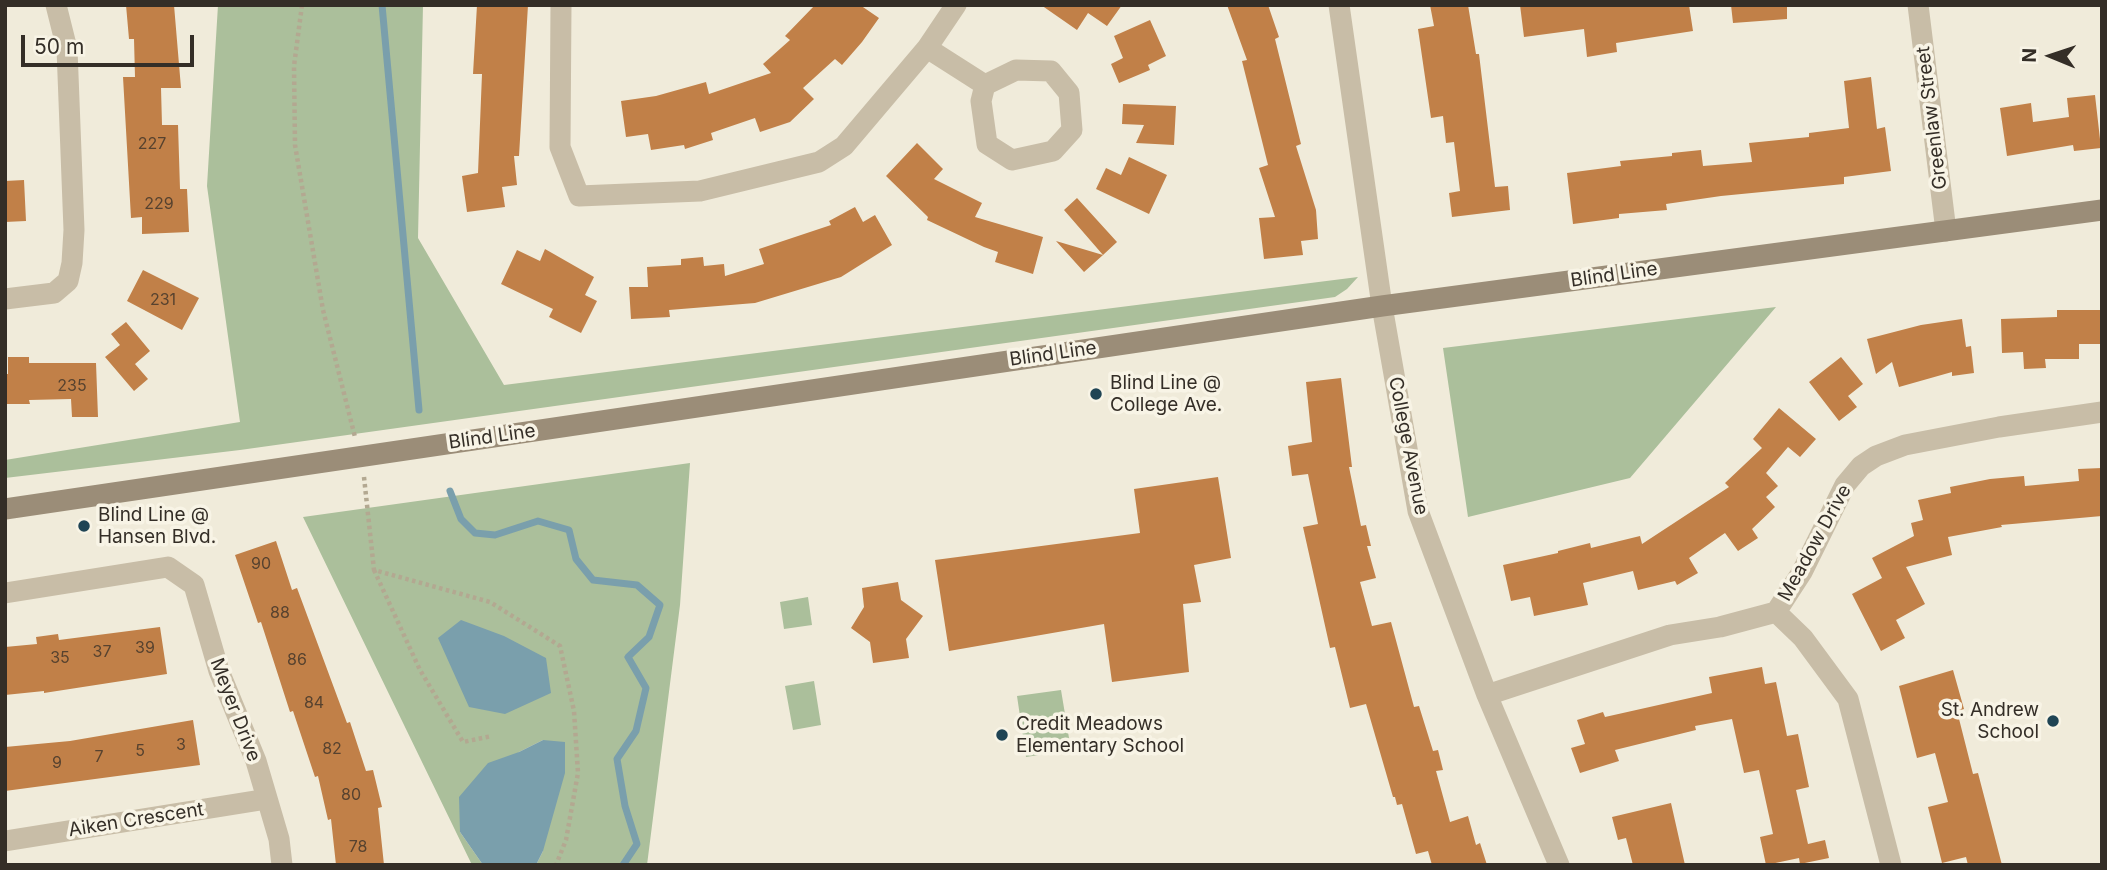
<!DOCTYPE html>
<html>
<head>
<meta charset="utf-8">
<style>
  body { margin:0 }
  #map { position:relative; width:2107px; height:870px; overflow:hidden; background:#f0ebda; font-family:Inter,sans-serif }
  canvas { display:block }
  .frame { position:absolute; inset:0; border:7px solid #342e27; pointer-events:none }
  .north { position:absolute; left:2016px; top:21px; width:70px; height:70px; -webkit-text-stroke:5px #f8f4e6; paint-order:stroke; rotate:272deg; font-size:19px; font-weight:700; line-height:28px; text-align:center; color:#342e27 }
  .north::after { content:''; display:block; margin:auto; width:24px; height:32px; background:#342e27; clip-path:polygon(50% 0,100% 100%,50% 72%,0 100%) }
  .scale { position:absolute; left:21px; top:35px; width:173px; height:32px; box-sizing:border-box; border:4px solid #342e27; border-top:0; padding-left:9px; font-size:21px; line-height:24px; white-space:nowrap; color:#342e27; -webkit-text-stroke:5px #f8f4e6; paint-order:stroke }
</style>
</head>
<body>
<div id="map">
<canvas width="2107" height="870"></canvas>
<div class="frame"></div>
<div class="north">N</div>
<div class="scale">50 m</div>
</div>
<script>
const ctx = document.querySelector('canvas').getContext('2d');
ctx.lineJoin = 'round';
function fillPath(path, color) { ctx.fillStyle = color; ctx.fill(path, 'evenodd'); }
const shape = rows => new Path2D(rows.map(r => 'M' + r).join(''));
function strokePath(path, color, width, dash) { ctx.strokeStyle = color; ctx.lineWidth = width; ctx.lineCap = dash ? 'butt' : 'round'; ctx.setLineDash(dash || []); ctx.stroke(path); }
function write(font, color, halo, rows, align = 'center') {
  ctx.font = font + ' Inter,sans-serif'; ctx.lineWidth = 7; ctx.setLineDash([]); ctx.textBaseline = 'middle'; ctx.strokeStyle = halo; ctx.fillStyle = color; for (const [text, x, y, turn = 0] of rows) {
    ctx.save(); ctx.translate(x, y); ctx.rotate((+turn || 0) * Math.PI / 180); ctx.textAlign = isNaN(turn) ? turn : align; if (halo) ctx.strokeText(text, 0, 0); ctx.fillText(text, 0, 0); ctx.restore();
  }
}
fillPath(shape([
  [218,5,423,5,418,238,504,385,1358,277,1347,289,1335,297,240,450,5,478,5,460,240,422,207,186],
  [1776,307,1630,478,1468,517,1443,348],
  [690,463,680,605,647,865,536,865,543,851,543,740,519,752,460,832,483,865,472,865,303,517],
  [808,597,812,625,784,629,780,602],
  [814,681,821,725,793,730,785,686],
  [1061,690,1071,750,1026,757,1017,696]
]), '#abbf9b');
fillPath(shape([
  [461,620,504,636,546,658,551,693,505,714,469,707,438,638],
  [543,740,565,742,565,773,543,851,536,865,483,865,460,832,459,797,488,763,519,752]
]), '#7a9fac');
strokePath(shape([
  [382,5,419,410],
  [450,491,461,519,475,533,495,535,538,521,569,530,576,559,593,580,637,585,660,605,649,637,628,657,646,688,636,731,617,759,625,806,637,844,623,865]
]), '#7a9fac', 7);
fillPath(shape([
  [126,5,174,5,181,88,161,88,162,125,178,125,180,189,187,189,189,232,142,234,142,217,131,218,123,77,135,77,134,39,129,39],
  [477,5,528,5,519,156,514,156,517,185,502,187,505,207,467,212,462,176,478,173,482,74,473,74],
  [815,5,860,5,879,18,862,42,842,65,835,59,803,88,814,99,790,122,760,132,755,118,711,133,713,140,685,149,684,145,651,150,648,134,626,137,621,101,656,96,706,82,709,94,771,73,763,64,790,40,785,36],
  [1041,5,1122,5,1107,26,1088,13,1077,30],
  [1227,5,1268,5,1279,37,1275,39,1301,144,1296,146,1316,210,1318,239,1301,241,1303,255,1264,259,1259,218,1275,217,1259,168,1268,165,1242,61,1247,60],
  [1430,5,1468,5,1476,54,1479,54,1495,187,1508,186,1510,210,1452,217,1449,193,1460,191,1454,142,1446,143,1443,116,1431,118,1418,29,1434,26],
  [1520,5,1689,5,1693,31,1616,43,1617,52,1587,57,1584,29,1524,37],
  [1731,5,1787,5,1787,19,1733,23],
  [1150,20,1166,56,1148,65,1150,70,1119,83,1111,64,1123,58,1114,36],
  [1871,77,1877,129,1885,127,1891,171,1844,177,1844,184,1721,196,1666,204,1667,210,1619,214,1619,218,1573,224,1567,173,1621,166,1620,161,1672,156,1672,153,1701,150,1703,166,1752,162,1749,143,1809,137,1809,133,1849,128,1844,81],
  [2095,95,2101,148,2074,151,2073,145,2007,156,2000,108,2031,103,2033,122,2069,117,2067,98],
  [1123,104,1176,106,1174,145,1136,143,1144,125,1122,124],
  [917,143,943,169,934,179,982,203,975,217,1043,237,1033,274,995,262,998,252,984,247,927,220,928,217,886,176],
  [1129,157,1167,175,1149,214,1096,189,1106,168,1121,175],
  [24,180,26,221,5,222,5,181],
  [1077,198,1117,242,1103,255,1064,210],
  [855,207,863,222,875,215,892,245,841,277,755,303,669,310,670,317,631,319,629,287,648,287,647,267,681,265,681,259,703,257,704,266,724,264,725,276,764,264,759,249,831,225,829,221],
  [1056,241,1103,255,1084,272],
  [545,249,594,277,585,295,597,301,581,333,549,317,553,309,501,284,517,250,540,261],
  [143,270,199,298,182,330,127,301],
  [2057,310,2100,310,2100,344,2079,344,2079,359,2045,359,2046,368,2024,369,2023,352,2002,353,2001,319,2057,317],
  [1962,319,1966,347,1971,346,1974,373,1952,376,1952,372,1899,387,1892,362,1876,374,1867,339,1921,325],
  [126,322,150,351,135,364,148,379,134,391,105,357,120,345,111,334],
  [8,357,29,357,29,363,96,363,98,417,72,417,71,399,29,400,30,404,5,404,5,374,8,374],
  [1841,357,1863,384,1848,396,1857,407,1839,421,1809,382],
  [1341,378,1352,467,1349,467,1361,526,1366,525,1371,546,1367,546,1376,578,1360,582,1372,626,1391,622,1414,707,1419,706,1433,751,1438,750,1443,770,1436,771,1450,822,1468,816,1476,845,1480,843,1487,865,1432,865,1428,851,1416,854,1402,804,1397,805,1395,797,1393,797,1366,704,1350,708,1335,647,1330,648,1303,527,1318,524,1308,474,1292,476,1288,446,1312,442,1306,382],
  [1779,408,1816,439,1800,457,1788,447,1766,473,1778,486,1766,497,1775,507,1752,529,1758,538,1738,551,1725,533,1689,558,1698,573,1677,585,1675,581,1638,590,1633,571,1583,583,1588,605,1534,616,1530,597,1511,601,1503,565,1558,553,1558,551,1590,543,1591,548,1640,536,1642,544,1729,487,1725,483,1762,448,1753,439],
  [2102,468,2102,516,2001,525,2002,527,1948,537,1952,555,1906,567,1925,604,1896,620,1905,638,1881,651,1852,594,1882,578,1872,558,1914,536,1911,523,1923,520,1918,500,1951,493,1950,487,1990,479,2024,476,2025,486,2079,481,2078,469],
  [1218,477,1231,558,1194,565,1201,602,1183,604,1189,672,1112,682,1104,624,949,651,935,560,1140,533,1134,489],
  [276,541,292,590,297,588,347,723,350,722,366,771,373,770,382,807,378,808,384,865,336,865,331,819,328,820,318,776,315,777,293,711,290,712,261,622,258,623,235,555],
  [898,582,901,600,923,616,906,639,909,658,873,663,870,642,851,628,864,607,862,588],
  [160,627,167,674,44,693,44,691,5,695,5,647,37,644,36,637,58,634,59,640],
  [1762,667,1765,684,1776,682,1787,736,1798,734,1809,787,1796,790,1808,844,1825,840,1829,858,1800,864,1799,858,1766,865,1760,837,1773,834,1759,770,1744,773,1732,719,1695,726,1696,730,1615,750,1619,761,1580,773,1571,748,1585,744,1577,720,1603,712,1605,717,1712,693,1709,677],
  [1953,670,1964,709,1957,711,1973,774,1978,773,2002,865,1968,865,1966,857,1942,863,1928,807,1948,802,1935,753,1917,758,1899,686],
  [193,720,200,765,5,791,5,747,70,741],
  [1671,803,1685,865,1633,865,1626,838,1618,840,1612,817]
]), '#c18048');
strokePath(shape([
  [302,5,294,66,295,145,323,310,355,437],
  [364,477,374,570,490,602,560,646,574,711,578,773,566,840,556,865],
  [374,570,420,670,463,742,492,736]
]), '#b3a891', 4.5, [3.5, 3.5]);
strokePath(shape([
  [561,5,560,147,579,196,700,191,819,162,844,146,927,48,956,5],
  [1339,5,1382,306,1418,511,1487,695,1559,865],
  [1918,5,1946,231],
  [927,48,985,85,1016,70,1051,71,1069,93,1072,130,1053,151,1012,160,987,144,981,101,985,85],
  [5,299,54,293,68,281,72,263,74,230,67,49,56,5],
  [5,593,168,567,194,585,219,671,256,761,279,839,282,865],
  [1776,612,1803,638,1848,699,1891,865],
  [1487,695,1670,635,1720,627,1776,612,1802,572,1845,485,1861,466,1876,456,1905,445,1999,427,2102,412],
  [5,841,267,799]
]), '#c8bda7', 21);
strokePath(shape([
  [5,509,1382,306,2102,210]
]), '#9b8d78', 21);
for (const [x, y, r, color] of [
  [1096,394,7,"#1f4454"],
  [84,526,7,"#1f4454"],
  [2053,721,7,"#1f4454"],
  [1002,735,7,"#1f4454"]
]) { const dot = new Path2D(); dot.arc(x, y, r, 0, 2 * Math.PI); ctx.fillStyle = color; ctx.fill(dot); strokePath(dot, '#f8f4e6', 2.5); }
write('16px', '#57422f', null, [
  ["227",152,144],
  ["229",159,204],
  ["231",163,300],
  ["235",72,386],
  ["90",261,564],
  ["88",280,613],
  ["39",145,648],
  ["37",102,652],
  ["35",60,658],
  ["86",297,660],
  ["84",314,703],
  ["3",181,745],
  ["82",332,749],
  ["5",140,751],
  ["7",99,757],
  ["9",57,763],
  ["80",351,795],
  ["78",358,847]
]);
write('19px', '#342e27', '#f8f4e6', [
  ["Greenlaw Street",1932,118,-97],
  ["Blind Line",1614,275,-8],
  ["Blind Line",1053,354,-8],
  ["Blind Line",492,437,-8],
  ["College Avenue",1408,446,79],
  ["Meadow Drive",1815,543,-61],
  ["Meyer Drive",235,710,69],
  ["Aiken Crescent",136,820,-9]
]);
write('19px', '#342e27', '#f8f4e6', [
  ["Blind Line @",1110,383],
  ["College Ave.",1110,405],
  ["Blind Line @",98,515],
  ["Hansen Blvd.",98,537],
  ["St. Andrew",2039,710,"right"],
  ["School",2039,732,"right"],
  ["Credit Meadows",1016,724],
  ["Elementary School",1016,746]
], 'left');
</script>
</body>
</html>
